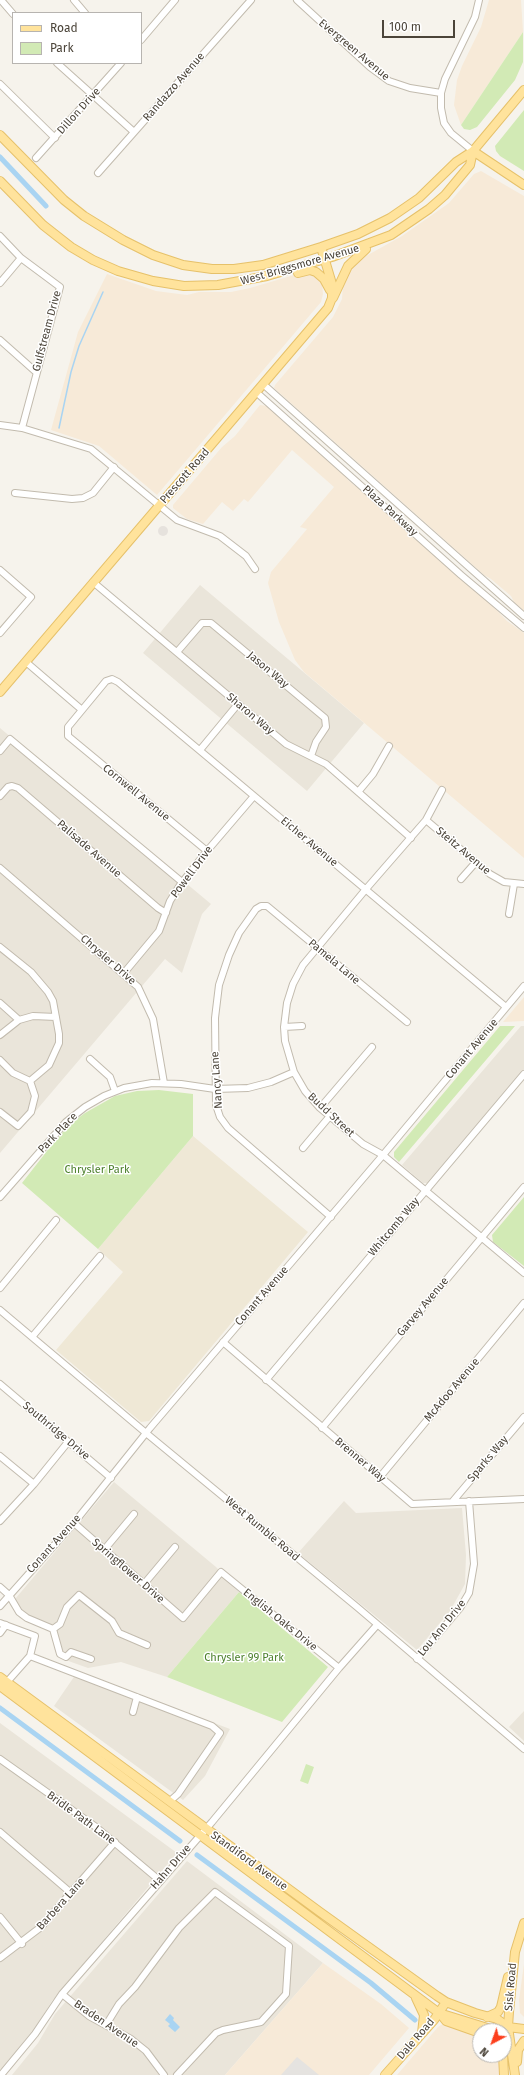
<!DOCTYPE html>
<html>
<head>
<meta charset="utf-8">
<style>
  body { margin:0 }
  #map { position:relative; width:524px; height:2075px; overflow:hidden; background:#f6f3ec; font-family:"Fira Sans",sans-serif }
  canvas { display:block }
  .legend { position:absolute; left:12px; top:12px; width:130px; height:52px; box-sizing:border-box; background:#fff; border:1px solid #b7b4b0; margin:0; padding:5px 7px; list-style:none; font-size:12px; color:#4b4439 }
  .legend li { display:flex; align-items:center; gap:8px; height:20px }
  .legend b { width:20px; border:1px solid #b7b4b0 }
  .north { position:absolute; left:472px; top:2023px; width:40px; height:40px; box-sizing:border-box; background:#fff; border:1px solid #b7b4b0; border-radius:50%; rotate:221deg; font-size:11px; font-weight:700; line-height:16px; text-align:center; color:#4b4439 }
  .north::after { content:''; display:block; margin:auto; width:14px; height:18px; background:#fc3f1d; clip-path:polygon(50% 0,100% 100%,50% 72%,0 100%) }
  .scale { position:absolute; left:382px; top:20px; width:73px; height:18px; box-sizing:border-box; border:2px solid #4b4439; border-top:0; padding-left:5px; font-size:12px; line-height:14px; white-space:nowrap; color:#4b4439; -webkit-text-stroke:3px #fff; paint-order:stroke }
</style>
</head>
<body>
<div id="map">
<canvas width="524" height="2075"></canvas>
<ul class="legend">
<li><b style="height:5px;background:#ffe39c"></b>Road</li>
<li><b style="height:11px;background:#d2eab5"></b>Park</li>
</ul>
<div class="north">N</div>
<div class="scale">100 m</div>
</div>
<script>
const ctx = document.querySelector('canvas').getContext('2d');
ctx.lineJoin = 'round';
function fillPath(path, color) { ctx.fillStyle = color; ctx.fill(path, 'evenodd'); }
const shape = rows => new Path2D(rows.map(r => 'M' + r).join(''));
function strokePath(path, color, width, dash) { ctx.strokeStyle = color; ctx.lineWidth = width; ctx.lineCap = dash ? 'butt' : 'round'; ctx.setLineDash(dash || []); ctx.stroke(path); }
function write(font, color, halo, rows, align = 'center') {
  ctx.font = font + ' "Fira Sans",sans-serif'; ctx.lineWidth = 3; ctx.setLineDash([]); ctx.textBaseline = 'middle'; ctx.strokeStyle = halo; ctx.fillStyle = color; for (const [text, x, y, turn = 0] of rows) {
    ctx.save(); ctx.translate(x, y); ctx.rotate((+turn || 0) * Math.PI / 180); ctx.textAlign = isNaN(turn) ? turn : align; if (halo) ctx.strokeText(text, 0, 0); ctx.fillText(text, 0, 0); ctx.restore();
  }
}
fillPath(shape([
  [200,585,364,723,307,791,143,653],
  [0,728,211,904,202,914,182,973,165,959,0,1153],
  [521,1026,524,1026,524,1069,428,1183,423,1183,402,1165],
  [114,1482,216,1567,239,1592,167,1677,121,1662,88,1668,60,1658,55,1651,50,1630,20,1618,10,1605],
  [344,1501,356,1513,462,1508,466,1555,465,1584,450,1611,417,1650,298,1553],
  [78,1671,230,1729,205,1776,183,1800,54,1706],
  [524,1711,524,1741,509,1727],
  [0,1723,177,1853,52,2001,31,2035,4,2068,0,2069],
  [187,1861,323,1963,225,2075,12,2075,38,2043,55,2014]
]), '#eae5da');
fillPath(shape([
  [489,0,521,0,523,32,461,125,454,105,457,80,462,66,481,27],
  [481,171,524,196,524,611,514,602,511,596,491,579,484,575,274,388,275,385,333,317,342,299,343,284,352,268,366,256,402,236,449,203,474,174],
  [301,273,315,276,322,284,323,294,321,302,157,495,99,446,51,430,78,332,107,274,156,291,187,295,199,292,231,292,250,288],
  [260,405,267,406,346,475,347,479,355,486,358,486,406,529,407,532,414,539,418,539,450,567,450,570,485,598,507,621,524,633,524,858,304,672,295,660,279,622,268,583,271,572,307,529,300,527,334,487,292,450,248,502,244,499,233,511,222,502,203,524,187,519,173,508,173,505,222,447,235,436],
  [524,997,524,1021,503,1022],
  [323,1963,381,2004,409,2028,369,2075,225,2075],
  [524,1964,524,2017,520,2013,519,2000],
  [444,2023,480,2035,480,2055,499,2055,500,2075,397,2075,438,2027]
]), '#f7ead8');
fillPath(shape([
  '158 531a5 5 0 1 1 10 0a5 5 0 1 1-10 0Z'
]), '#e6e2dd');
fillPath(shape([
  [193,1136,308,1232,149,1421,141,1422,56,1350,123,1272,98,1249]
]), '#efe8d6');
fillPath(shape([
  [523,32,523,62,515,80,477,127,470,130,464,129,461,125],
  [524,110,524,171,500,156,496,151,495,146],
  [500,1026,515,1026,399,1162,394,1157,394,1152],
  [159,1090,193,1094,193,1136,98,1249,22,1183,54,1142,70,1124,85,1113,115,1096,137,1091],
  [524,1197,524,1266,493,1242,492,1235],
  [239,1592,328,1667,282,1722,167,1677],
  [306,1764,314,1767,308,1784,300,1781]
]), '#d2eab5');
fillPath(shape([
  [297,2057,319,2075,281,2075]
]), '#e5e3e0');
fillPath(shape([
  [170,2014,174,2018,173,2020,180,2027,175,2032,168,2026,170,2024,165,2020]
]), '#a9d4f2');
strokePath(shape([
  [59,428,71,372,79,346,103,292]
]), '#a9d4f2', 1.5);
strokePath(shape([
  [0,157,46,206],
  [0,1708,180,1841],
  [197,1855,371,1983,415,2020]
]), '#a9d4f2', 5);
const minor = shape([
  [1,0,13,14],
  [74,0,85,13],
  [297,0,370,67,389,81,410,88,441,93],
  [141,40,175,0],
  [57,63,134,132],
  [0,84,55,138],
  [473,151,451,133,444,123,441,108,441,93,445,79,475,17,479,0],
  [36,158,121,63],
  [98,173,251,0],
  [0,236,21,258,60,287,22,428],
  [0,283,21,258],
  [0,340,36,372],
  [263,384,524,616],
  [256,392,461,575,524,628],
  [0,425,22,428,91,449,177,520,220,536,246,556,255,569],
  [15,493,72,499,83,498,93,493,114,467],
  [0,570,31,597,0,633],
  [93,582,286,744,326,764,411,838],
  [177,652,202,623,211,623,325,718,326,727,316,742,311,756],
  [26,662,82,710],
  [200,750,238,704],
  [0,751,10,739,182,882],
  [442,790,426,820,366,889,303,965,293,984,287,1003,284,1027,285,1041,294,1072,305,1091,320,1108,363,1144,383,1155,524,1273],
  [358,792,373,774,389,746],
  [0,796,8,787,12,786,18,788,158,908,166,913],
  [426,820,490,874,504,882,524,884],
  [207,851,68,736,68,727,106,681,112,679,118,682,506,1007],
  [0,868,138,987,153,1019,164,1083],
  [461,879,476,862],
  [509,914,514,884],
  [0,947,31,972,48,992,53,1001,59,1034,59,1043,49,1065,30,1081],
  [124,973,159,931,170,901,180,885,207,851,254,796],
  [0,1003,19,1020],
  [284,1027,302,1026],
  [0,1035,19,1020,33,1016,56,1017],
  [90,1059,110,1077,115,1091],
  [0,1060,13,1073,30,1081,35,1096,31,1112,18,1126,0,1112],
  [320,1108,372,1047],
  [303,1148,330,1116],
  [0,1197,66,1122,85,1107,104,1096,124,1088,152,1083,181,1084,215,1089,248,1088,271,1082,294,1072],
  [331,1217,228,1128,220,1117,216,1105,215,1018,219,985,229,955,239,933,256,909,261,906,267,906,407,1022],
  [0,1288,56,1220],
  [0,1310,146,1433,357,1607,524,1749],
  [32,1337,100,1256],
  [223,1342,412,1504,524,1499],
  [266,1380,524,1074],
  [0,1384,111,1478],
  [322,1428,524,1187],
  [0,1456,34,1484],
  [380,1477,524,1303],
  [453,1501,524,1417],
  [0,1521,34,1484,68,1442],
  [74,1523,183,1618,221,1572,339,1668],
  [104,1550,134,1514],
  [144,1584,175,1547],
  [0,1587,9,1595,19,1612,27,1618,53,1629,60,1654,66,1657,71,1652,91,1659],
  [0,1606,74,1523,150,1428,383,1155,524,986],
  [0,1623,35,1636,30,1656],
  [53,1629,60,1624,67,1607,79,1595,112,1621,119,1633,147,1645],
  [0,1633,6,1625],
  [417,1659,460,1608,469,1593,474,1564,469,1501],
  [7,1682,30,1656,212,1726,220,1733,178,1794,170,1801],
  [133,1712,137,1697],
  [0,1759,96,1827,159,1880],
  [0,1832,71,1893],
  [0,1917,22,1944],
  [0,1958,41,1927,115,1842],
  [62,1994,89,2016,131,2039,146,2051,164,2075],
  [106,2025,119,2004,135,1987,179,1928,215,1892,289,1946,286,1994,261,2022,223,2030,216,2033,177,2075],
  [1,2075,35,2034,62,1994,212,1822,339,1668,377,1625]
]);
const major = shape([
  [0,135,64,200,84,216,123,240,153,255,183,265,212,269,234,269,263,265,321,247,358,234,390,218,419,198,456,162,473,151,524,90],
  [473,151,524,185],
  [0,181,43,225,71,247,93,260,118,271,153,281,184,286,218,285,267,276,332,257,391,235,429,209,445,195,470,165,473,151],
  [298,273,310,270,316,272,324,279,330,290],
  [333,298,348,266,366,249],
  [0,692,328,308,332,298,332,284,321,247],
  [0,1677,320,1912,437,1996,446,2002,475,2013,497,2019,508,2027],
  [0,1686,439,2013,494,2030,508,2027,524,2029],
  [416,1998,424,2015,422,2033],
  [442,2016,446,2021,480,2033],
  [487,2017,498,2012,501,2007,508,1977],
  [503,2055,504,2075],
  [517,2062,518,2050,524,2041],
  [385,2075,434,2020,446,2002],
  [515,2075,508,2027,509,2012,515,1952,524,1923]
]);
strokePath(minor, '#c2bbae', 8);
strokePath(major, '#e6c16a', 10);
strokePath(minor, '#fff', 6);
strokePath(major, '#ffe39c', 8);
write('11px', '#4b4439', '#fff', [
  ["Evergreen Avenue",354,50,40],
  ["Randazzo Avenue",174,87,-49],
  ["Dillon Drive",79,111,-48],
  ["West Briggsmore Avenue",300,265,-16],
  ["Gulfstream Drive",47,331,-75],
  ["Prescott Road",185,476,-49],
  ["Plaza Parkway",390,511,42],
  ["Jason Way",268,670,40],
  ["Sharon Way",250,714,40],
  ["Cornwell Avenue",136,793,39],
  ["Eicher Avenue",309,842,40],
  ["Palisade Avenue",89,849,41],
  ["Steitz Avenue",463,851,40],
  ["Powell Drive",192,872,-53],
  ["Chrysler Drive",108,960,41],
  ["Pamela Lane",334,962,40],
  ["Conant Avenue",472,1049,-50],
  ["Nancy Lane",217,1080,-94],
  ["Budd Street",331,1115,43],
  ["Park Place",58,1133,-46],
  ["Whitcomb Way",394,1227,-50],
  ["Conant Avenue",262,1296,-49],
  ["Garvey Avenue",423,1307,-50],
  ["McAdoo Avenue",452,1390,-50],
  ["Southridge Drive",56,1431,40],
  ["Sparks Way",488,1459,-50],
  ["Brenner Way",360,1460,40],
  ["West Rumble Road",262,1529,40],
  ["Conant Avenue",54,1544,-48],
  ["Springflower Drive",128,1571,41],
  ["English Oaks Drive",280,1620,39],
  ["Lou Ann Drive",442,1628,-51],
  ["Bridle Path Lane",81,1818,36],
  ["Standiford Avenue",249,1861,36],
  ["Hahn Drive",171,1867,-49],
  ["Barbera Lane",61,1904,-48],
  ["Sisk Road",511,1987,-85],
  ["Braden Avenue",106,2024,34],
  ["Dale Road",416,2039,-49]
]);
write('11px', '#4a7f2a', '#fff', [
  ["Chrysler Park",97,1170],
  ["Chrysler 99 Park",244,1658]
]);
</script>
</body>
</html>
